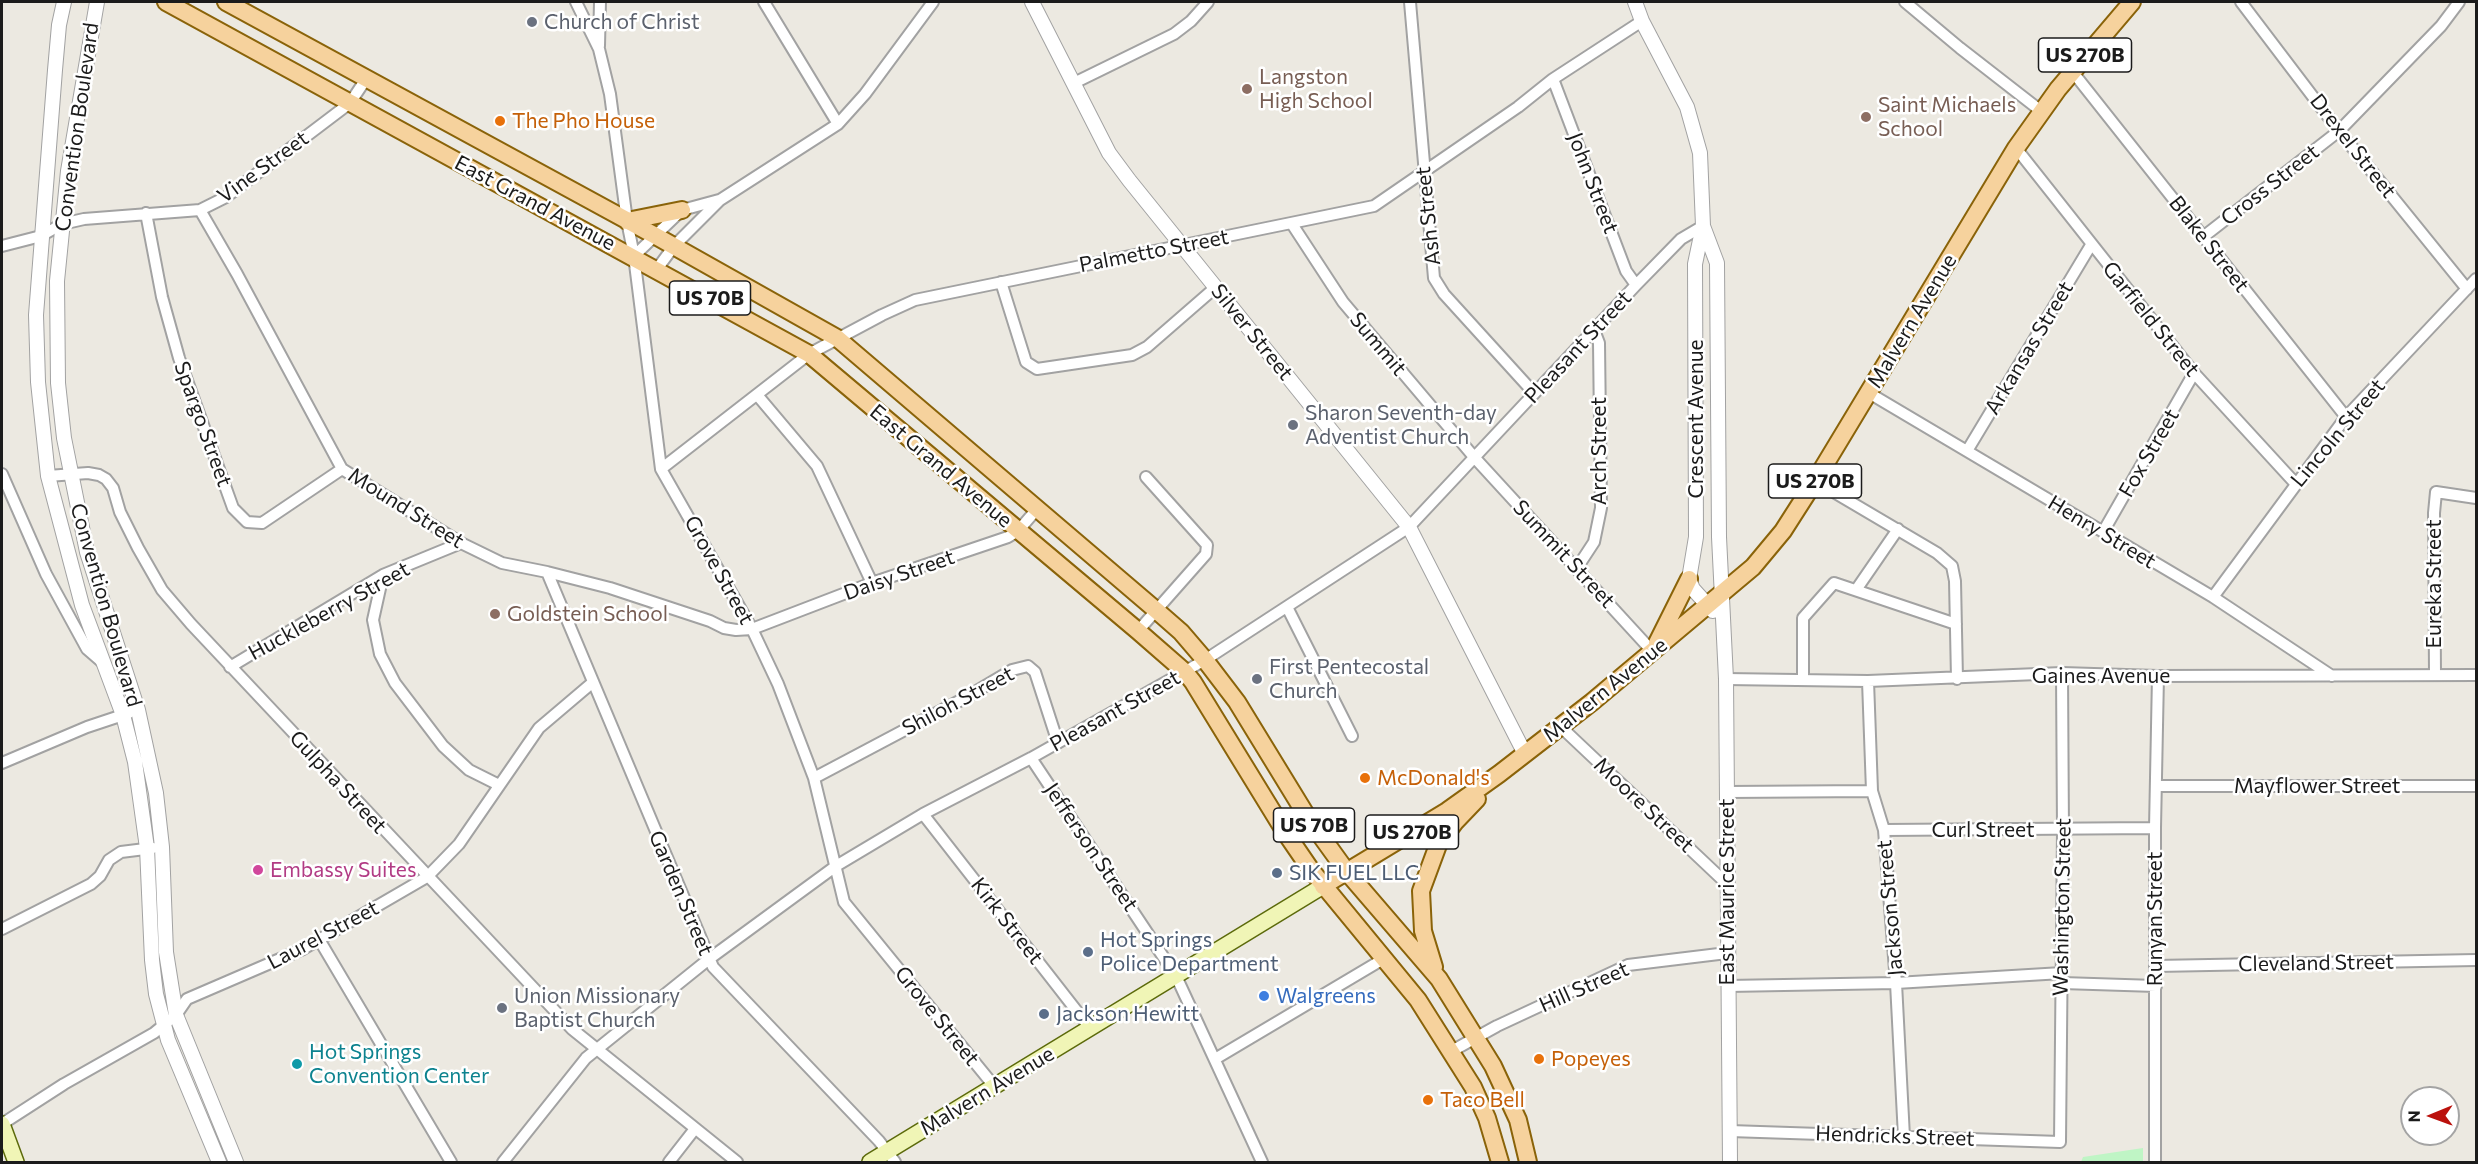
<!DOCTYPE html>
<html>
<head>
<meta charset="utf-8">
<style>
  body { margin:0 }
  #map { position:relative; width:2478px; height:1164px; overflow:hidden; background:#ece9e1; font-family:Commissioner,sans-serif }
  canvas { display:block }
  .frame { position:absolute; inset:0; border:3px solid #1b1b1b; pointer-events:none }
  .north { position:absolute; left:2400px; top:1086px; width:60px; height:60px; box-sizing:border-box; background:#fff; border:2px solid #a4a4a4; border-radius:50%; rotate:269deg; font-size:16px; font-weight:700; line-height:24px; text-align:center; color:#1b1b1b }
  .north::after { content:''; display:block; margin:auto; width:21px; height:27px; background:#bb110c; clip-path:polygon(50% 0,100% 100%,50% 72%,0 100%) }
</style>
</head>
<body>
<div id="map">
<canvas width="2478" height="1164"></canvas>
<div class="frame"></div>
<div class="north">N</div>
</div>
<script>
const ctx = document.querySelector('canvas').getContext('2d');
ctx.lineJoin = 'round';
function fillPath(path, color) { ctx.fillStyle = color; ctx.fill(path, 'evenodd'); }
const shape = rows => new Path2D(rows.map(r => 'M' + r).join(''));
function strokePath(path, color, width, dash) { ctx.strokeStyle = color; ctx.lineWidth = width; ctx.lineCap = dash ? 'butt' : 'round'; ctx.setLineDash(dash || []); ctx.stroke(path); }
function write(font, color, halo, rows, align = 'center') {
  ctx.font = font + ' Commissioner,sans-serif'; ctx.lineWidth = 5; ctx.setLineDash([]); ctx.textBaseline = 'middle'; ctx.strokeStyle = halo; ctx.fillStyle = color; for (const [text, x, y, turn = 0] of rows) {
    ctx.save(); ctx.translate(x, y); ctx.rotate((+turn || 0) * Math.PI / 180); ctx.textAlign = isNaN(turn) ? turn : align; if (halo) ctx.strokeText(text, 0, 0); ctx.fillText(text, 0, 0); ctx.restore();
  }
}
fillPath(shape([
  [2143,1148,2143,1162,2081,1162,2083,1157]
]), '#bff5c5');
const minor = shape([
  [576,2,599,49,610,94,627,221,634,256,661,469,752,629,778,684,814,778,844,902,994,1086],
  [764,2,838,124],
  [1410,2,1434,278,1444,294,1534,393],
  [1905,2,1960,48,2041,111],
  [2241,2,2339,131,2467,289],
  [599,46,600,2],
  [2072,71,2346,417],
  [1553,79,1626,271,1636,285],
  [1074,83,1174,34,1191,21,1208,2],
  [2016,148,2194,373,2295,483],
  [200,210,237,274,342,469,461,543,502,563,547,572,610,588,710,621,724,628,736,630,752,629,872,583,1008,537,1018,531,1037,509],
  [146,213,162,297,179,358,233,508,247,522,262,523,342,469],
  [1292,224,1343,302,1474,457,1652,651],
  [2203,237,2339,131,2441,26,2459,2],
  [2,246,41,236,62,224,84,219,200,210,226,197,350,103,366,79],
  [634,256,682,210,719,200],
  [657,269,674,246,720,200,838,124,865,94,933,2],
  [1001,282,1026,362,1037,369,1132,355,1147,347,1216,287],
  [1869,393,2213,597,2332,676],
  [758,396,817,466,872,583],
  [1967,451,2091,245],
  [661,469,809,354,882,315,915,300,1374,206,1518,107,1553,79,1642,21],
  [2,474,46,574,87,649,102,662],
  [48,476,88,473,99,475,106,479,113,488,120,512,138,548,162,590,191,624,572,1029,737,1162],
  [1815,481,1937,553,1952,566,1955,581,1957,679],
  [2103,532,2194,373],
  [1577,568,1594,542,1601,508,1599,343,1594,330],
  [547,572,713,967,879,1141,895,1162],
  [383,575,373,620,380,654,395,683,443,746,469,770,499,785],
  [1856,590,1898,529],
  [2213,597,2346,417,2476,279],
  [1287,607,1352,736],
  [1138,631,1206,554,1207,545,1146,477],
  [230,667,383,575,461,543],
  [2435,675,2434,513,2436,492,2476,498],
  [1726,679,1868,681,2062,673,2158,676,2476,675],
  [1803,680,1803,618,1834,583,1956,624],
  [1868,681,1872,791,1884,830,1896,983,1904,1137],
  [1561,727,1726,883],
  [1031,758,1176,976,1262,1162],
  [2,763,87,727,129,713],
  [814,778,965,698,1012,670,1028,666,1035,672,1058,743],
  [2157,786,2476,786],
  [1727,792,1872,791],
  [923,814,1090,1028],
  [1884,830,2155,828],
  [2,929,91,884,100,876,109,860,121,852,153,848],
  [320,941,451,1162],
  [2156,966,2476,960],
  [2062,983,2156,986],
  [1728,986,1896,983,2062,973],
  [1450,1052,1497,1026,1628,965,1727,953],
  [1215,1059,1385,958],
  [2,1124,64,1084,154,1033,176,1015,187,999,303,949,427,877,459,844,539,728,592,683],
  [1730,1131,2060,1142,2063,830,2062,673],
  [503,1162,586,1058,709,959,836,866,923,814,1031,758,1205,660,1409,527,1636,285,1681,239,1703,226],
  [669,1162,694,1130],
  [2155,1162,2155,828,2158,676]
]);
const tertiary = shape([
  [64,2,59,25,55,70,36,315,38,382,48,476,82,605,123,715,135,762,147,848,152,960,156,994,168,1040,219,1162],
  [97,2,68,171,57,281,58,383,64,438,87,552,138,710,156,793,162,847,166,952,176,1015,236,1162],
  [1032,2,1109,153,1129,180,1409,527,1525,754],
  [1635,2,1642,21,1687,107,1700,153,1703,226,1695,264,1696,537,1689,579,1693,589,1713,611],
  [1703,226,1717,263,1719,537,1726,679,1730,1162]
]);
const secondary = shape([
  [2,1124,16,1162],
  [870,1162,1323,886]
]);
const primary = shape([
  [166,2,809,354,1138,631,1185,672,1193,682,1285,832,1311,870,1418,1000,1473,1087,1487,1118,1500,1162],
  [226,2,654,235,837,338,1157,611,1181,632,1205,660,1237,702,1308,818,1347,872,1439,979,1493,1066,1518,1120,1528,1162],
  [627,221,682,210],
  [1657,643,1689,579],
  [1323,886,1447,811,1499,774,1592,702,1753,567,1783,531,1815,481,2016,148,2058,89,2132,2],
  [1434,967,1423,931,1421,891,1438,845,1455,822,1477,799]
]);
strokePath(minor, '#a2a2a2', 14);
strokePath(tertiary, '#a2a2a2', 16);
strokePath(secondary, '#5c6a0b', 18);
strokePath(primary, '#8a6309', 20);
strokePath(minor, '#fff', 10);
strokePath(tertiary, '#fff', 14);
strokePath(secondary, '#f0f5b6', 15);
strokePath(primary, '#f6d29d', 16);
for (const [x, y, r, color] of [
  [532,22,6,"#6b7280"],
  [1247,89,6,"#8d6e63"],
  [1866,117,6,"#8d6e63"],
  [500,121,6,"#e8710a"],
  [1293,425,6,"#6b7280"],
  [495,614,6,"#8d6e63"],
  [1257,679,6,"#6b7280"],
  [1365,778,6,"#e8710a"],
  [258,870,6,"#d1479c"],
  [1277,873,6,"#5c6f8a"],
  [1088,952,6,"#5c6f8a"],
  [1264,996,6,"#3f7fe0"],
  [502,1008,6,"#6b7280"],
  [1044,1014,6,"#5c6f8a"],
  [1539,1059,6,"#e8710a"],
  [297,1064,6,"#0f9aa8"],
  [1428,1100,6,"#e8710a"]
]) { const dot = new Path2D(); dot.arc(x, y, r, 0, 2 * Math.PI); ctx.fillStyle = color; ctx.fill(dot); strokePath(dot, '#fff', 2); }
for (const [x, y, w] of [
  [2085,55,93],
  [710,298,81],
  [1815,481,93],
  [1314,825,81],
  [1412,832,93]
]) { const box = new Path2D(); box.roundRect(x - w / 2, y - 17, w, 34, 4.5); ctx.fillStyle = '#fff'; ctx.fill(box); strokePath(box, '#1b1b1b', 1.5); }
write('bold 20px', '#1b1b1b', null, [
  ["US 270B",2085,55],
  ["US 70B",710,298],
  ["US 270B",1815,481],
  ["US 70B",1314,825],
  ["US 270B",1412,832]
]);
write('21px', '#5b616d', '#fff', [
  ["Church of Christ",544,22],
  ["Sharon Seventh-day",1305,413],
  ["Adventist Church",1305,437],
  ["First Pentecostal",1269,667],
  ["Church",1269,691],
  ["Union Missionary",514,996],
  ["Baptist Church",514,1020]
], 'left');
write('21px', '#785e54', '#fff', [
  ["Langston",1259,77],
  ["High School",1259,101],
  ["Saint Michaels",1878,105],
  ["School",1878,129],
  ["Goldstein School",507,614]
], 'left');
write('21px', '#c56008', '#fff', [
  ["The Pho House",512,121],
  ["McDonald's",1377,778],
  ["Popeyes",1551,1059],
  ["Taco Bell",1440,1100]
], 'left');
write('21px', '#1b1b1b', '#fff', [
  ["Convention Boulevard",77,127,-82],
  ["Drexel Street",2353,146,52],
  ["Vine Street",263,167,-36],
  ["John Street",1593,183,69],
  ["Cross Street",2270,185,-38],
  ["East Grand Avenue",535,203,28],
  ["Ash Street",1428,216,-96],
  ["Blake Street",2209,244,52],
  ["Palmetto Street",1154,251,-11],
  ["Garfield Street",2151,319,51],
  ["Malvern Avenue",1912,321,-59],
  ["Silver Street",1252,332,51],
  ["Summit",1378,344,50],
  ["Pleasant Street",1578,347,-47],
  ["Arkansas Street",2029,348,-59],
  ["Crescent Avenue",1696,419,-90],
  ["Spargo Street",203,424,70],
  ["Lincoln Street",2338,433,-50],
  ["Arch Street",1599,451,-90],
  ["Fox Street",2149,453,-60],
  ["East Grand Avenue",941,466,40],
  ["Mound Street",406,508,32],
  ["Henry Street",2102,532,31],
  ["Summit Street",1564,554,47],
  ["Grove Street",719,570,61],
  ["Daisy Street",899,575,-19],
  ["Eureka Street",2434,584,-90],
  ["Convention Boulevard",106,605,74],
  ["Huckleberry Street",329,611,-29],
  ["Gaines Avenue",2101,676],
  ["Malvern Avenue",1605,690,-39],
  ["Shiloh Street",958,701,-28],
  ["Pleasant Street",1115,711,-29],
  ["Gulpha Street",338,782,47],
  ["Mayflower Street",2317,786],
  ["Moore Street",1644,805,43],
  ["Curl Street",1983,830],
  ["Jefferson Street",1091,847,56],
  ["East Maurice Street",1727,892,-90],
  ["Garden Street",681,893,67],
  ["Washington Street",2062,907,-89],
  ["Jackson Street",1890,908,-95],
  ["Runyan Street",2155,919,-90],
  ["Kirk Street",1007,921,52],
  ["Laurel Street",323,935,-28],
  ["Cleveland Street",2316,963,-1],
  ["Hill Street",1584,987,-24],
  ["Grove Street",937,1016,51],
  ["Malvern Avenue",987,1091,-31],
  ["Hendricks Street",1895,1136,2]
]);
write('21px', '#b23c85', '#fff', [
  ["Embassy Suites",270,870]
], 'left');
write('21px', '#4e5e75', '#fff', [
  ["SIK FUEL LLC",1289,873],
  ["Hot Springs",1100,940],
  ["Police Department",1100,964],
  ["Jackson Hewitt",1056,1014]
], 'left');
write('21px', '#366cbe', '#fff', [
  ["Walgreens",1276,996]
], 'left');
write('21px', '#0d838f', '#fff', [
  ["Hot Springs",309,1052],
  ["Convention Center",309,1076]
], 'left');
</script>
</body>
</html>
